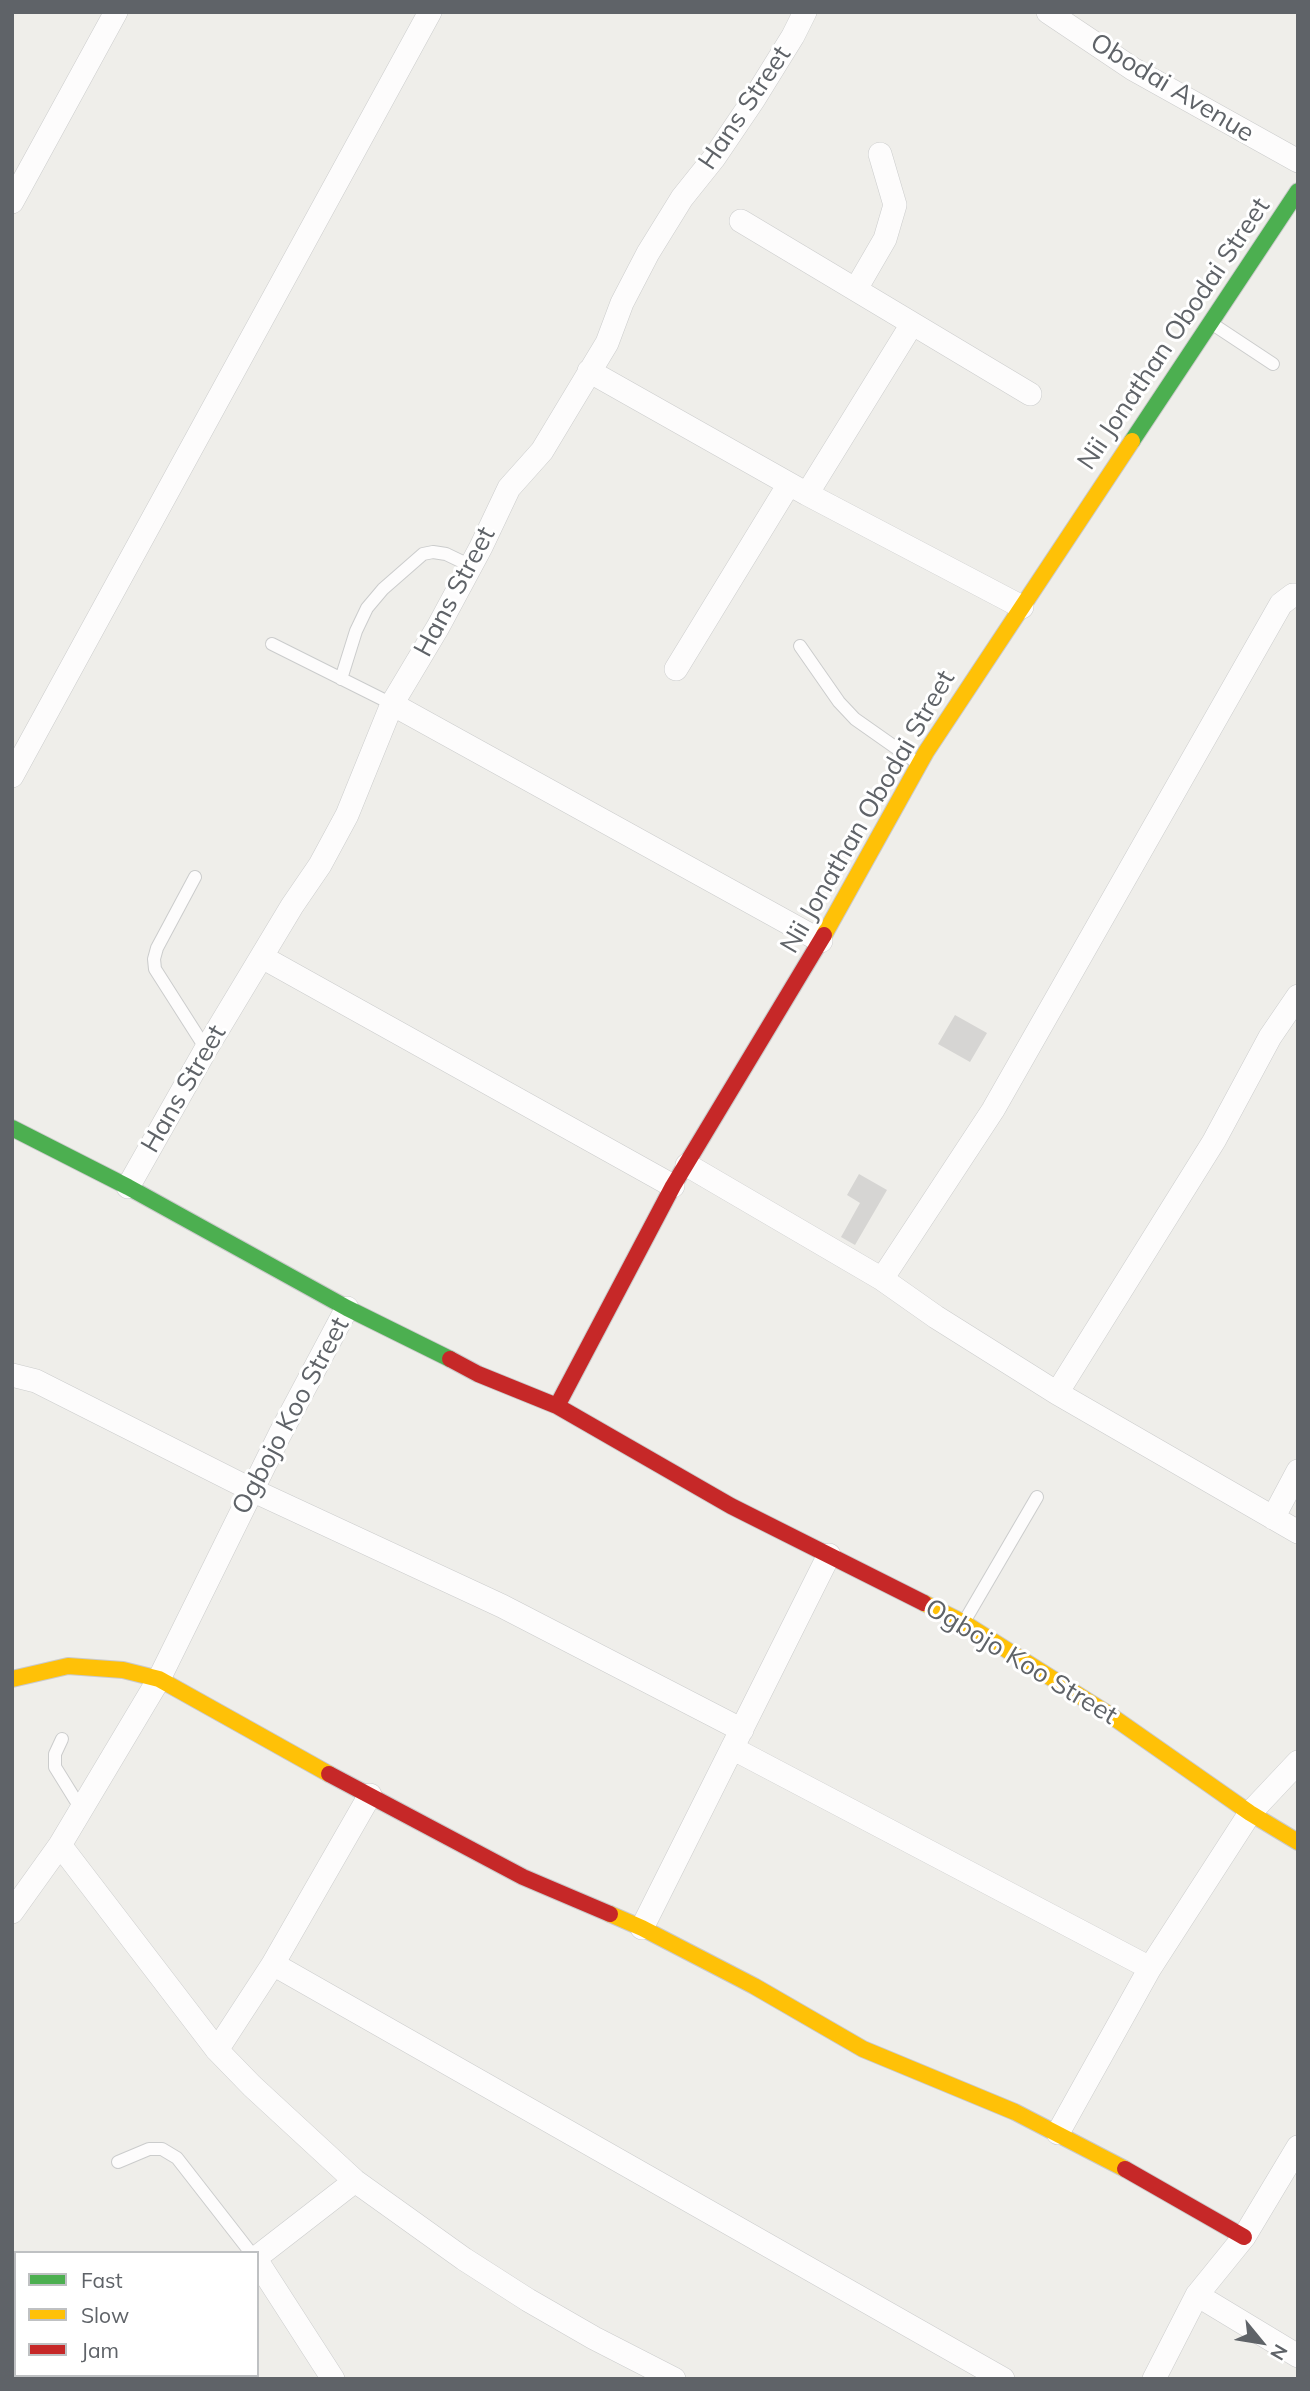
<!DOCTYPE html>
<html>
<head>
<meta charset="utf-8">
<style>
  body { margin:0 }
  #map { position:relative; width:1310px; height:2391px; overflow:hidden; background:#efeeea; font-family:Mulish,sans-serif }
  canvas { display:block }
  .frame { position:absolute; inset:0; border:14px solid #5f6368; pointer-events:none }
  .legend { position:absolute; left:14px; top:2251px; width:245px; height:126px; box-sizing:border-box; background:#fff; border:2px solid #bfc1c3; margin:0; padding:9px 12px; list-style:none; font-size:21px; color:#5f6368 }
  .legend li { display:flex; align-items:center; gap:14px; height:35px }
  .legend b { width:35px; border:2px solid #bfc1c3 }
  .north { position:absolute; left:1226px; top:2307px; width:70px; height:70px; -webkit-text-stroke:5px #fff; paint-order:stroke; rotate:120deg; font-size:19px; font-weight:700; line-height:28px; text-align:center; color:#5f6368 }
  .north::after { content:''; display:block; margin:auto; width:24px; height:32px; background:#5f6368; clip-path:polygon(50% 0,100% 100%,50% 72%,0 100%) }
</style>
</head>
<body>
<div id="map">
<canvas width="1310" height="2391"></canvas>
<div class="frame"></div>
<ul class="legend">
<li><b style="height:9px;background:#4caf50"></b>Fast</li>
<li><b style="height:9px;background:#ffc107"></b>Slow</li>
<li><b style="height:9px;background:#c62828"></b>Jam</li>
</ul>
<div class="north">N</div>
</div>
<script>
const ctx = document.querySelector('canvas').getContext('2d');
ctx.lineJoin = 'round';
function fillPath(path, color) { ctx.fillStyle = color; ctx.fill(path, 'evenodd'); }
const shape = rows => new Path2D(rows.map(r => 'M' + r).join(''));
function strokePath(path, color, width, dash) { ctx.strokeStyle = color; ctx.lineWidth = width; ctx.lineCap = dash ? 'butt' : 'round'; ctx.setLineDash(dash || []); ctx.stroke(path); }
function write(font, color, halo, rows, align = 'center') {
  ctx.font = font + ' Mulish,sans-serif'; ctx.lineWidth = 6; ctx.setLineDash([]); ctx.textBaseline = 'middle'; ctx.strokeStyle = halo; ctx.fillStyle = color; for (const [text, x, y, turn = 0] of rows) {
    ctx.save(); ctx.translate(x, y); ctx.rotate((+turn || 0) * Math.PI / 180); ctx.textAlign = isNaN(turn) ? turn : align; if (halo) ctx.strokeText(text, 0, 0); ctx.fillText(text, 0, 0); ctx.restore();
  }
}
fillPath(shape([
  [955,1015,987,1033,970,1062,938,1044],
  [859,1174,887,1190,855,1245,841,1237,860,1203,847,1195]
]), '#d6d5d3');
const lane = shape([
  [1211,323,1273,364],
  [272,644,392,704],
  [800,646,839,702,855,719,919,764],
  [341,679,356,631,367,608,383,589,423,554,433,552,446,554,471,566],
  [195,877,157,948,154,959,155,969,206,1049],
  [964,1622,1037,1497],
  [62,1739,55,1754,55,1767,81,1809],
  [118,2162,149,2149,162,2149,177,2158,251,2253]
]);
const street = shape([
  [1048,12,1133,69,1298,161],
  [12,202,116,12],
  [741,221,1030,394],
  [856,289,885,239,895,205,880,154],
  [589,371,807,494,1022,607],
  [807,494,912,324],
  [676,669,789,484],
  [392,704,821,941],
  [12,776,430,12],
  [262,957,673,1186],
  [687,1165,882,1279,936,1317,1057,1393,1298,1532],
  [128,1187,206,1049,292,906,320,865,347,815,392,704,438,627,481,547,509,488,542,451,607,343,622,303,648,253,682,198,714,158,754,99,793,36,805,12],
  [882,1279,993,1110,1281,604,1293,595,1298,595],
  [12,1375,36,1381,252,1490,502,1606,742,1730],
  [1057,1393,1214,1141,1270,1037,1298,996],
  [1273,1518,1298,1471],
  [732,1748,1150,1968,1058,2133],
  [60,1845,217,2050,252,2086,355,2181,464,2259,528,2300,594,2338,674,2379],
  [12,1912,60,1845,159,1679,280,1434,347,1308],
  [642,1928,829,1555],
  [273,1964,1003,2379],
  [1150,1968,1250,1813,1298,1762],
  [217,2050,273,1964,370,1795],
  [257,2257,355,2181],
  [257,2261,333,2379],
  [1197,2295,1298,2356],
  [39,2379,46,2375],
  [1154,2379,1197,2295,1244,2237,1298,2147]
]);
const fast = shape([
  [1132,441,1298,191],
  [12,1128,128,1187,347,1308,450,1359]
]);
const slow = shape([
  [824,935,926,752,1132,441],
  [924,1603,964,1623,1110,1715,1250,1813,1298,1842],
  [12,1679,68,1666,123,1670,159,1679,329,1774],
  [610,1914,642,1928,754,1986,863,2049,1015,2112,1125,2169]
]);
const jam = shape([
  [450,1359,478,1374,557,1406,731,1506,924,1603],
  [557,1406,673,1186,824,935],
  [329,1774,523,1877,610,1914],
  [1125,2169,1244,2237]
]);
strokePath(lane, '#cbcccc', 14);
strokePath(street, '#cbcccc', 24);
strokePath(fast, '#cacacb', 18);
strokePath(slow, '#cacacb', 18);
strokePath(jam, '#cacacb', 18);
strokePath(lane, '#fdfcfc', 12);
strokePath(street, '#fdfcfc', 23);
strokePath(fast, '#4caf50', 16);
strokePath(slow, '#ffc107', 16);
strokePath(jam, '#c62828', 16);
write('26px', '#5f6368', '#fff', [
  ["Obodai Avenue",1172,88,31],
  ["Hans Street",745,108,-56],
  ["Nii Jonathan Obodai Street",1174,334,-56],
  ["Hans Street",455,592,-62],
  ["Nii Jonathan Obodai Street",868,812,-60],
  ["Hans Street",184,1089,-60],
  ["Ogbojo Koo Street",291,1416,-62],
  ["Ogbojo Koo Street",1021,1662,31]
]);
</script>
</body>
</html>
